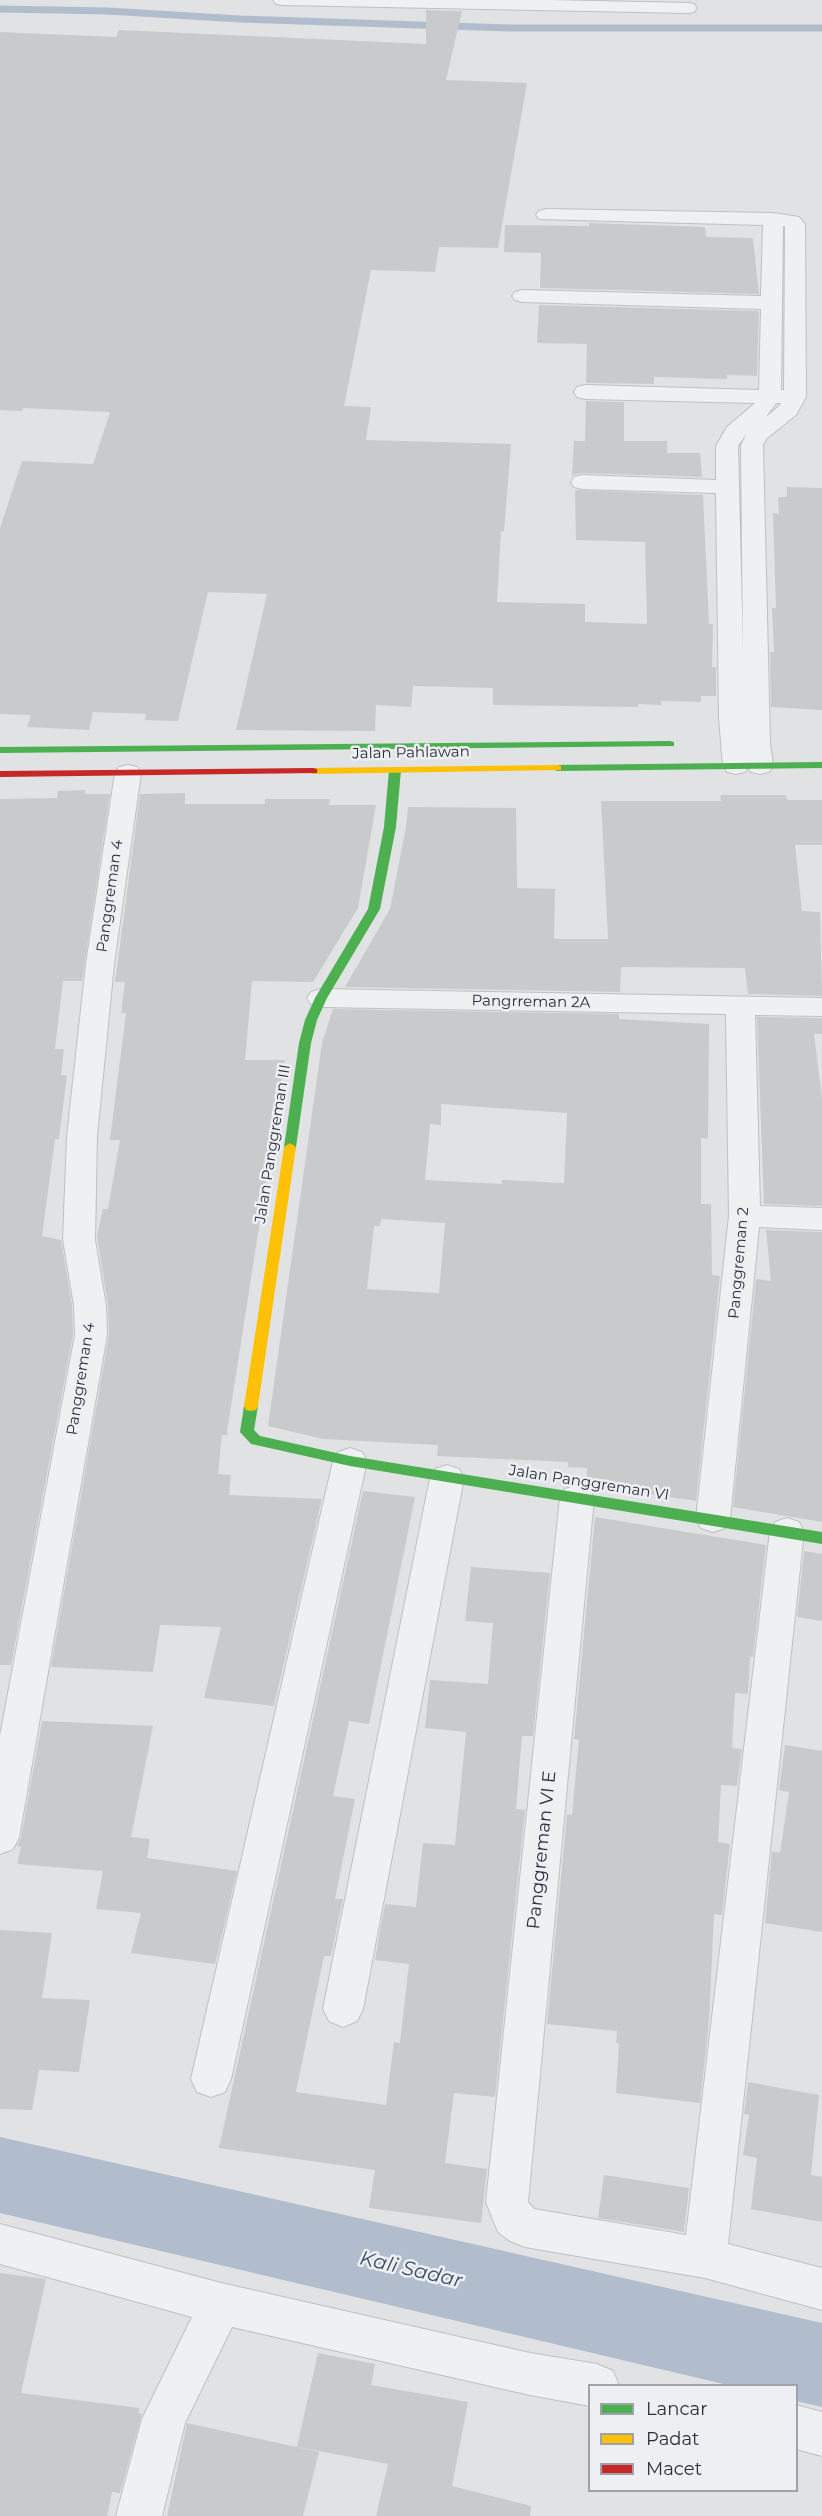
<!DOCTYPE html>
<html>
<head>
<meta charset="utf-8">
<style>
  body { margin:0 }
  #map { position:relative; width:822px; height:2516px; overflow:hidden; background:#e0e2e4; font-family:Montserrat,sans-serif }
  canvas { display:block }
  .legend { position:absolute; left:588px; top:2384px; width:210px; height:108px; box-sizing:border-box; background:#edeff3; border:2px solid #9fa2a9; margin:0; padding:8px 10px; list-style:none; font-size:18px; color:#292f3a }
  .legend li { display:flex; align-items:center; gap:12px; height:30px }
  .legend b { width:30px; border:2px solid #9fa2a9 }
</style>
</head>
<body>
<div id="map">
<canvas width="822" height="2516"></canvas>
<ul class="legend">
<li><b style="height:8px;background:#4caf50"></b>Lancar</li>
<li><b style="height:8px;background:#ffc107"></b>Padat</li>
<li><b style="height:8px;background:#c62828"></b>Macet</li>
</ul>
</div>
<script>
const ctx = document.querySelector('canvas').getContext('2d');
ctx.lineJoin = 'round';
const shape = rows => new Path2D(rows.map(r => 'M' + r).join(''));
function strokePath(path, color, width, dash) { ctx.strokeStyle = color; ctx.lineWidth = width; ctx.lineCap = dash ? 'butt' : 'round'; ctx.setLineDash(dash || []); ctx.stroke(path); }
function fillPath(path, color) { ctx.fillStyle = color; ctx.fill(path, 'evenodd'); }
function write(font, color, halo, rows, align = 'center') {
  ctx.font = font + ' Montserrat,sans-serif'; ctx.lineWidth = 5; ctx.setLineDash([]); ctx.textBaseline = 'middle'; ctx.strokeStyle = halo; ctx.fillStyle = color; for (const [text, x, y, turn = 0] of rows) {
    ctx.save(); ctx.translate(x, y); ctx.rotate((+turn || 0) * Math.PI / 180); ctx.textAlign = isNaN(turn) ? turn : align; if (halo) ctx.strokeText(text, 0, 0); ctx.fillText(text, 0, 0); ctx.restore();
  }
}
strokePath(shape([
  [0,9,108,11,240,19,508,28,822,28]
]), '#b1bdcc', 7);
fillPath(shape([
  [0,2137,822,2323,822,2407,796,2401,796,2386,732,2386,0,2213,0,2137]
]), '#b1bdcc');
fillPath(shape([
  [426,10,462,11,446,80,527,83,498,248,439,247,435,272,371,270,344,406,371,407,366,440,511,444,504,531,501,531,497,602,585,604,585,622,647,624,645,542,576,540,575,490,703,495,709,624,713,624,712,667,716,667,716,696,701,696,701,702,661,701,661,705,638,704,638,707,493,705,493,688,413,686,411,707,376,705,375,731,236,730,267,594,208,592,178,721,145,720,146,714,93,712,89,730,27,727,31,715,0,714,0,528,22,461,93,464,110,412,23,408,22,411,0,410,0,32,116,37,119,30,426,44],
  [589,223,705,227,706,237,753,238,759,294,540,288,541,253,504,252,505,225,589,226],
  [539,305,759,311,757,376,727,375,727,379,654,377,654,384,586,383,587,344,537,343],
  [586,401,624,402,624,441,667,441,667,453,700,453,702,477,582,473,572,475,574,441,585,441],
  [787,487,822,488,822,710,771,707,770,652,774,652,772,608,776,608,773,513,779,514,778,497,787,497],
  [85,790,85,794,110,794,82,981,63,981,55,1049,64,1049,61,1075,67,1075,59,1139,55,1139,42,1236,61,1240,72,1306,73,1335,11,1665,0,1665,0,799,57,798,58,791],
  [185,793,185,804,265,804,265,799,330,799,329,805,376,805,358,908,313,982,252,981,245,1060,285,1060,227,1432,228,1435,222,1435,218,1474,231,1475,229,1495,322,1499,274,1706,204,1698,221,1627,160,1625,153,1672,51,1667,109,1335,108,1306,97,1236,103,1209,108,1209,120,1140,110,1140,126,1013,121,1013,125,982,115,982,140,794],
  [720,795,786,795,787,800,822,800,822,845,795,845,802,911,820,912,822,996,748,994,745,968,621,967,620,992,345,987,390,909,406,827,408,807,516,808,517,888,555,889,554,939,608,939,601,801,721,801],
  [333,1009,619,1014,619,1019,709,1024,708,1139,701,1138,701,1204,711,1204,712,1275,720,1276,696,1501,593,1485,594,1480,587,1480,587,1468,568,1467,568,1462,437,1456,438,1445,323,1439,268,1426,322,1043],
  [441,1104,567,1113,564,1183,502,1180,502,1184,425,1180,430,1124,441,1125],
  [381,1219,445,1223,439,1293,367,1289,374,1226,380,1226],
  [757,1017,822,1018,822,1034,814,1034,822,1098,822,1206,764,1204],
  [766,1230,822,1232,822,1522,733,1507,756,1279,771,1281],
  [363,1491,415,1497,369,1724,349,1721,333,1796,355,1799,335,1899,343,1899,331,1956,324,1956,296,2092,386,2105,394,2042,400,2043,409,1964,375,1960,385,1904,416,1907,423,1843,455,1845,466,1732,425,1728,430,1680,488,1684,493,1623,465,1621,471,1567,550,1573,533,1736,522,1736,516,1809,525,1810,495,2097,454,2093,445,2163,487,2169,481,2223,369,2208,375,2170,219,2148],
  [595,1517,766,1545,753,1657,750,1657,748,1694,735,1693,732,1748,742,1749,737,1786,721,1785,718,1842,730,1844,722,1915,714,1914,709,2021,700,2103,616,2093,619,2043,616,2043,617,2031,547,2024,567,1814,572,1815,579,1740,574,1739],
  [804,1551,822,1554,822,1621,797,1617],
  [42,1721,153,1726,131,1837,150,1839,147,1858,237,1871,215,1964,131,1953,141,1913,96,1909,103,1871,17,1864,21,1847,17,1846,21,1838],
  [785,1745,822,1751,822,1932,765,1923,772,1851,780,1853,789,1792,779,1790],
  [0,1930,52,1933,42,1998,90,2000,79,2072,39,2070,32,2110,0,2109],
  [748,2082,819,2095,811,2175,822,2177,822,2222,751,2209,757,2158,743,2155,749,2115,744,2114],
  [604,2175,689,2188,684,2232,598,2218],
  [0,2273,46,2279,21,2393,139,2408,138,2413,142,2414,120,2493,112,2492,107,2516,0,2516],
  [318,2353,375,2364,371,2385,468,2402,452,2486,531,2506,530,2516,376,2516,388,2464,297,2447],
  [187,2423,319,2452,303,2516,167,2516]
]), '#c8cacc');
const street = shape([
  [273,0,547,0,688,3,694,4,697,8,694,12,688,13,282,5,276,4,273,0],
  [546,209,773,213,799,217,805,224,806,397,796,415,766,439,763,445,770,743,773,766,769,772,760,774,751,772,748,767,745,772,736,774,727,772,723,766,719,718,716,493,582,489,574,487,571,482,574,477,582,475,716,480,716,446,727,427,755,403,585,399,577,397,574,392,577,387,585,385,759,390,761,309,522,302,515,300,512,296,515,292,522,290,761,296,763,225,539,219,536,215,539,211,546,209],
  [783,226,785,226,784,390,781,390,783,226],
  [776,403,781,403,779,406,766,417,776,403],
  [747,433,741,445,743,653,738,446,747,433],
  [128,765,137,767,141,773,114,964,97,1136,95,1240,106,1306,107,1335,19,1838,13,1849,0,1854,0,1736,75,1335,74,1306,63,1240,67,1136,86,964,115,773,119,767,128,765],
  [321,989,822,998,822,1016,755,1015,760,1206,822,1208,822,1230,759,1227,730,1519,725,1528,713,1532,701,1528,696,1519,729,1216,726,1014,321,1007,311,1004,307,998,311,992,321,989],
  [350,1448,362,1452,367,1461,231,2079,225,2092,211,2097,197,2092,191,2079,333,1461,338,1452,350,1448],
  [447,1465,459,1469,464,1478,363,2009,357,2021,343,2027,329,2021,323,2009,430,1478,435,1469,447,1465],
  [577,1485,589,1489,594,1498,528,2202,534,2209,686,2235,770,1531,775,1522,787,1518,799,1522,804,1531,728,2244,822,2268,822,2310,705,2278,525,2247,510,2241,498,2232,486,2202,560,1498,565,1489,577,1485],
  [0,2224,221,2283,530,2353,597,2364,613,2371,619,2386,590,2386,590,2406,530,2395,232,2327,185,2423,162,2516,116,2516,142,2419,192,2317,0,2264,0,2224],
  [796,2405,822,2412,822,2456,796,2449,796,2405]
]);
strokePath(street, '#bec0c2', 2);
fillPath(street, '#eef0f1');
fillPath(shape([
  [670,741,674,742,674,746,0,753,0,747,670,741],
  [822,762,822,768,557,771,551,768,557,765,822,762],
  [395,767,401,770,396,827,380,909,327,998,317,1020,311,1043,296,1147,290,1151,285,1150,284,1147,299,1043,305,1020,315,998,368,909,384,827,389,770,395,767],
  [251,1401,256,1402,258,1406,254,1430,260,1436,350,1456,822,1532,822,1544,350,1466,256,1445,251,1444,240,1432,244,1406,246,1402,251,1401]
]), '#4caf50');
fillPath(shape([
  [557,765,561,766,561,770,313,774,307,771,313,768,557,765],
  [290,1143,296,1147,258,1406,256,1410,251,1411,246,1410,244,1406,284,1147,290,1143]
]), '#ffc107');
fillPath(shape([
  [313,768,317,769,317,773,0,777,0,771,313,768]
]), '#c62828');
write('15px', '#292f3a', '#edeff3', [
  ["Jalan Pahlawan",411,753,-1],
  ["Panggreman 4",110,896,-82],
  ["Pangrreman 2A",531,1002,1],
  ["Jalan Panggreman III",273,1144,-81],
  ["Panggreman 2",739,1263,-85],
  ["Panggreman 4",81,1379,-81],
  ["Jalan Panggreman VI",589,1483,9]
]);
write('18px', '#292f3a', '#edeff3', [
  ["Panggreman VI E",542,1850,-84]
]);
write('italic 20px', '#384c69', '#edeff3', [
  ["Kali Sadar",411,2270,13]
]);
</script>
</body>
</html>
